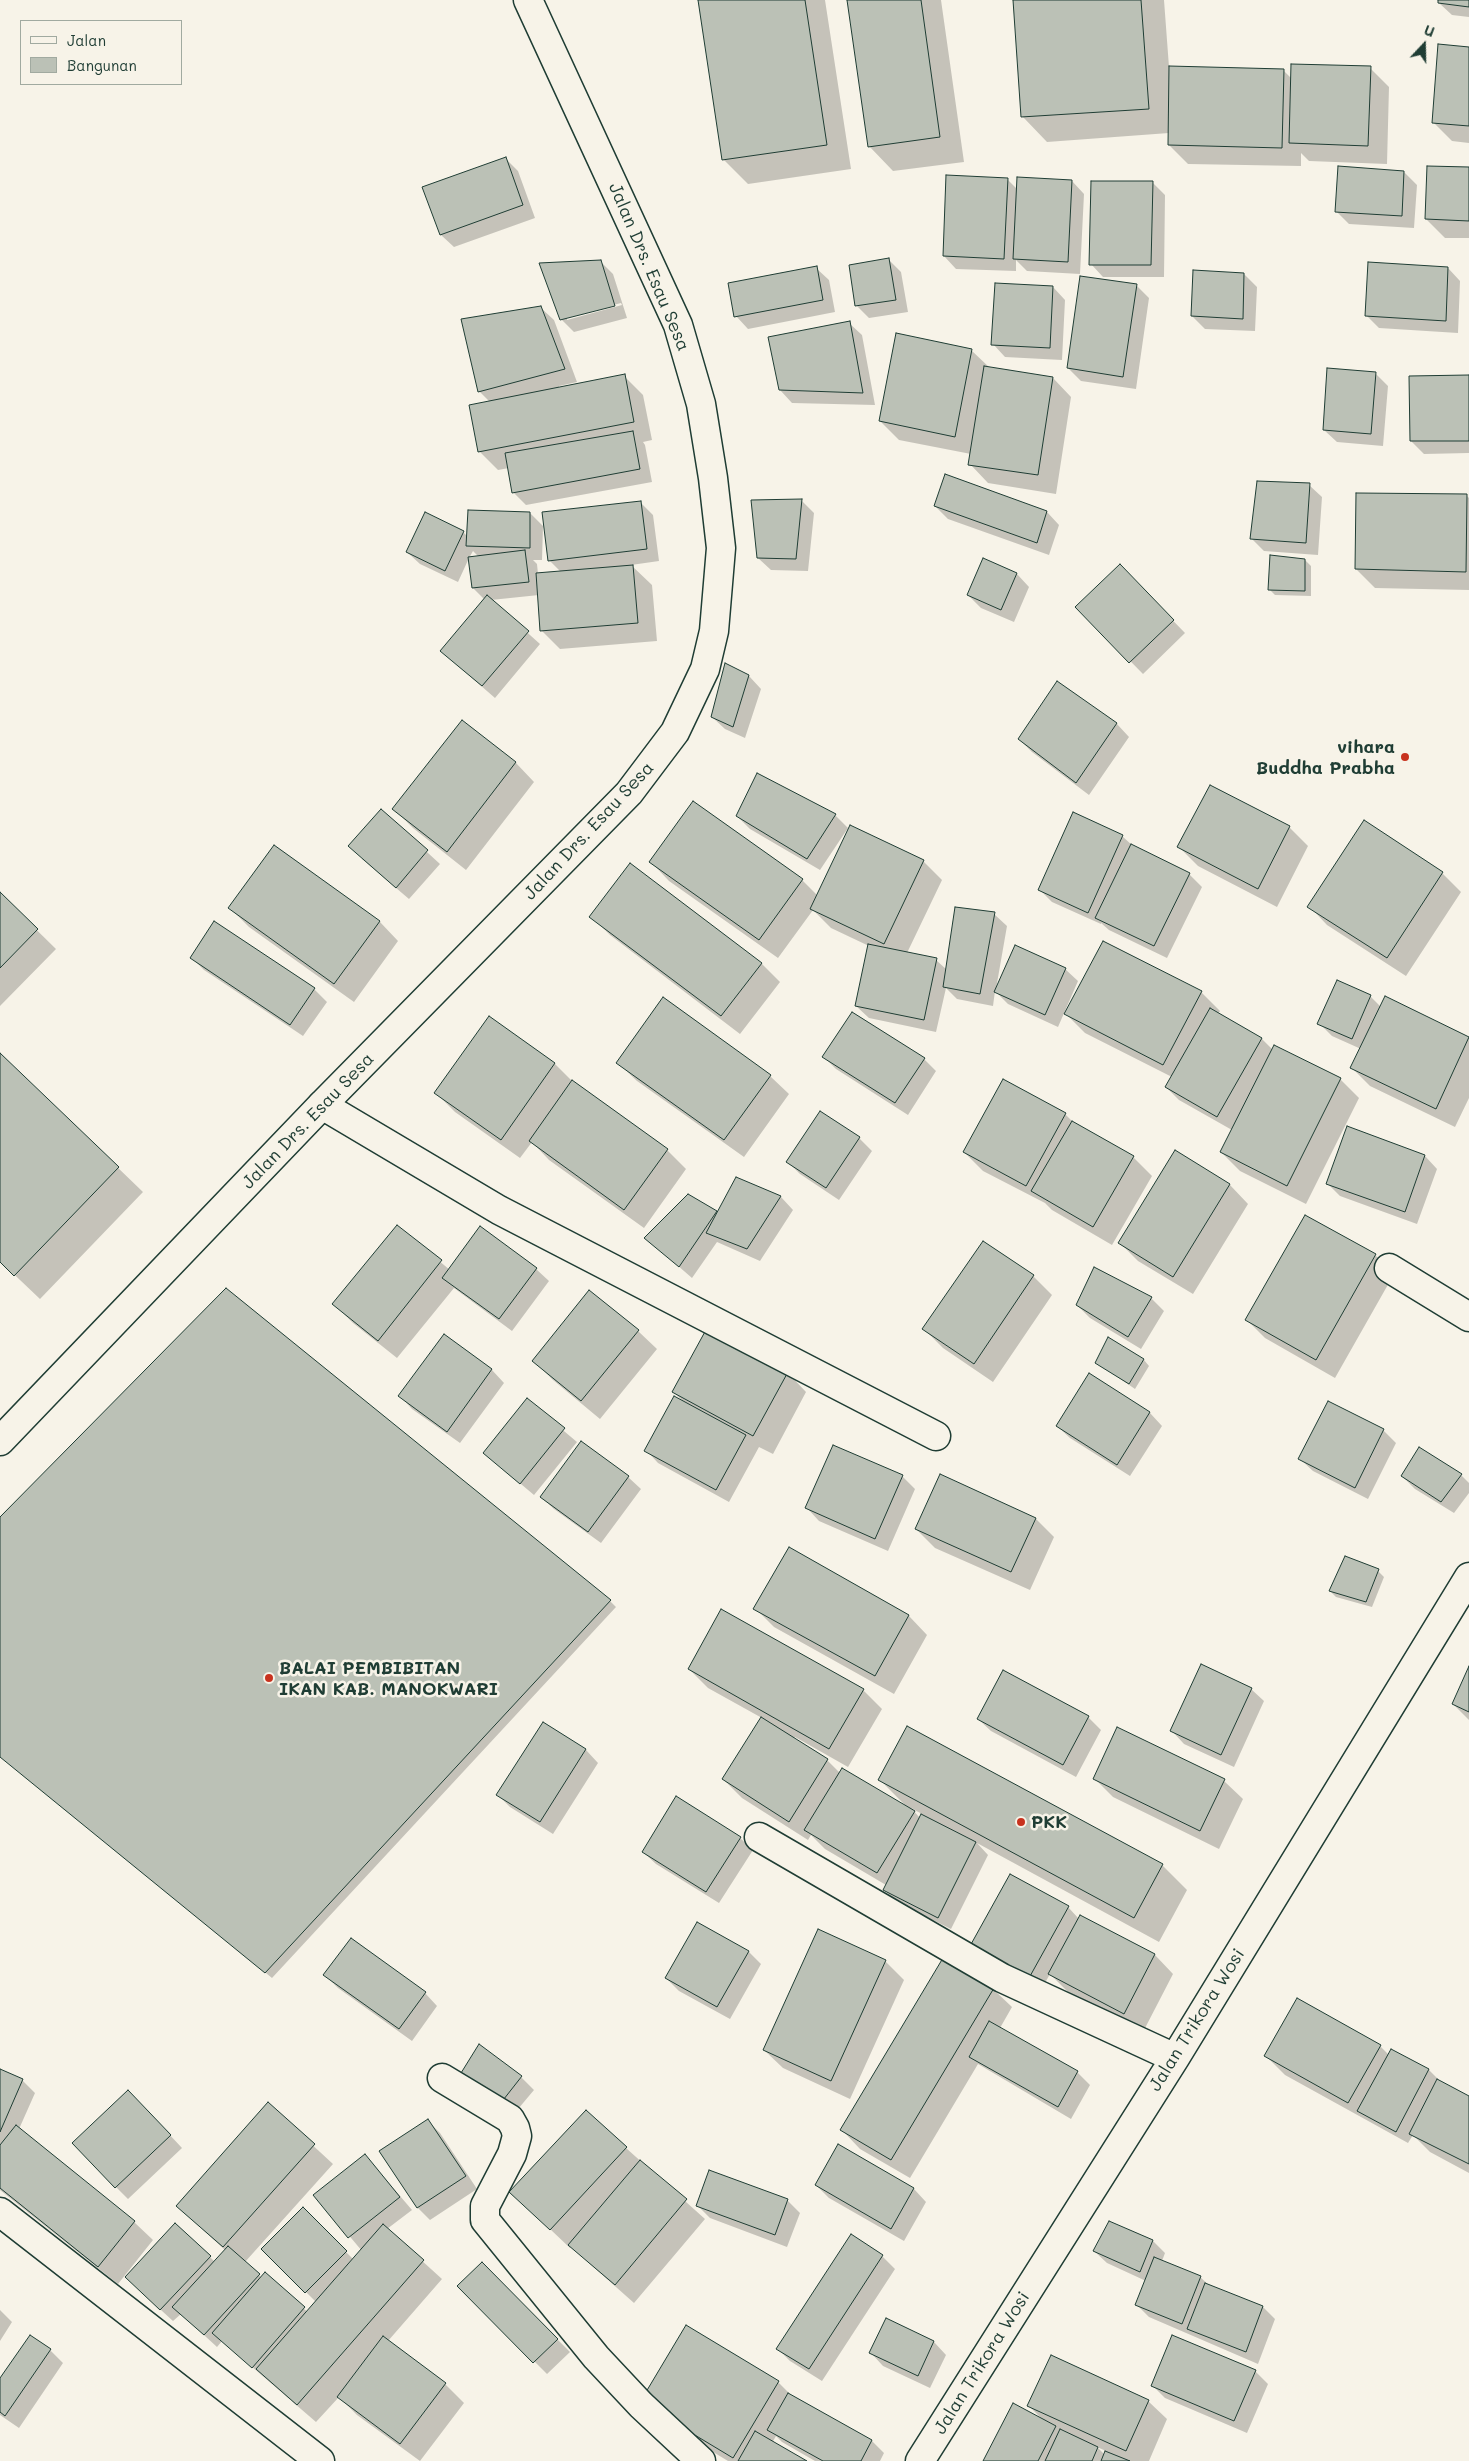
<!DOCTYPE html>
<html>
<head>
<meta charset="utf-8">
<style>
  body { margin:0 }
  #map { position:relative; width:1469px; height:2461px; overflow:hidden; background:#f7f3e8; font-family:Mali,sans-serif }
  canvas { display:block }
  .legend { position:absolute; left:20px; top:20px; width:162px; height:65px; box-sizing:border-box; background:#f7f3e8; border:1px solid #a1aaa0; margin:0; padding:6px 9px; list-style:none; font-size:15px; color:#1f3d34 }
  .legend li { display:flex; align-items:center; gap:10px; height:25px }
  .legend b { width:25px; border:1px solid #a1aaa0 }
  .north { position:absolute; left:1399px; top:20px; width:50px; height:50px; -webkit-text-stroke:4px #f7f3e8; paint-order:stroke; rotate:21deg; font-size:14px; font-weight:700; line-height:20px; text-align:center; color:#1f3d34 }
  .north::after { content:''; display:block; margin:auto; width:18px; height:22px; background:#1f3d34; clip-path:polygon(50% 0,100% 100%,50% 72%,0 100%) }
</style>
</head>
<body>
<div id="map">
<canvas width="1469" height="2461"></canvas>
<ul class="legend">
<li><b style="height:6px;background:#f7f3e8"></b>Jalan</li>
<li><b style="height:14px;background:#bbc1b6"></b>Bangunan</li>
</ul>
<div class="north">U</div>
</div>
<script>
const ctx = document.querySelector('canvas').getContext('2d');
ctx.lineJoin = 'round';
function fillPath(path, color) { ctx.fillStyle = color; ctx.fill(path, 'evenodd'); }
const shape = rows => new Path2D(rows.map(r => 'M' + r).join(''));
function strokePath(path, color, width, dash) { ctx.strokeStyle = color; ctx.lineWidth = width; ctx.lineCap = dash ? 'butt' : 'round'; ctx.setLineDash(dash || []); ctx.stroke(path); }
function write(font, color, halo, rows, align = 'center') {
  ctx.font = font + ' Mali,sans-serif'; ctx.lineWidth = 5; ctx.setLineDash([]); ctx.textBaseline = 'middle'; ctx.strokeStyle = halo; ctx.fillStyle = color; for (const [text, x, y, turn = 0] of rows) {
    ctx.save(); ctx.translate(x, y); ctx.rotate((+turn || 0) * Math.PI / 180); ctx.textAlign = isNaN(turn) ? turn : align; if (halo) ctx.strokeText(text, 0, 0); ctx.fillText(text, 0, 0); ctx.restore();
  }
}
fillPath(shape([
  [700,0,825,0,851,169,748,184,723,159],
  [849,0,941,0,964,162,893,171,869,146],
  [1014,0,1164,0,1169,67,1283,70,1292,79,1370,68,1389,87,1387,164,1309,161,1301,153,1301,166,1188,164,1169,145,1169,133,1047,142,1023,117],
  [1439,0,1469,0,1469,17,1452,15,1439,3],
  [1469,49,1469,143,1452,141,1433,122],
  [505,158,518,171,535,218,454,247,441,235,424,188],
  [1469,168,1469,238,1445,238,1426,219],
  [1404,172,1417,185,1414,228,1349,224,1336,211],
  [1007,179,1018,190,1072,181,1084,194,1080,274,1027,271,1016,260,1016,271,956,269,944,256],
  [1152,182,1165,195,1164,277,1103,277,1091,264],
  [888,259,901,272,908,312,869,318,857,306],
  [600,261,613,274,627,318,574,332,561,319],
  [621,303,622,305,567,320,567,317],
  [816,268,829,280,835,312,748,329,736,316],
  [1448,268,1460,281,1458,333,1379,328,1366,315],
  [1244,274,1257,287,1255,331,1205,329,1192,316],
  [1137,286,1149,298,1136,389,1081,381,1068,368],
  [1053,287,1065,300,1062,360,1005,357,993,344],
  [541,308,554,320,577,382,559,386,559,388,624,376,643,395,652,440,643,442,645,445,652,482,526,505,513,492,509,468,498,470,479,451,490,402,479,391],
  [849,323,862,335,875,405,792,403,780,390],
  [971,350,990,368,1053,378,1071,397,1056,494,988,483,970,464,971,454,899,440,880,421],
  [1375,373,1388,386,1383,446,1337,442,1324,430],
  [1469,376,1469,453,1424,454,1411,441],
  [945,476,1047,512,1059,525,1049,555,948,519,935,506],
  [1309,485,1322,497,1318,555,1264,551,1251,538],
  [1467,496,1469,498,1469,590,1375,588,1356,569],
  [801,500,814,513,808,571,771,570,758,558],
  [640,502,653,515,659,561,631,565,652,585,657,641,560,649,541,630,539,595,491,600,540,644,495,698,441,651,484,599,473,588,469,558,458,582,420,564,407,552,463,532,468,537,530,513,543,526,542,560,533,560,537,564,538,574,561,572,549,560],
  [473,551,479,557,469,558],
  [983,560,1017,574,1029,587,1014,622,981,608,968,595],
  [1305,560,1311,566,1311,596,1275,595,1269,589],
  [1120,566,1185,633,1143,674,1077,607],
  [749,676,761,689,745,738,725,729,712,717],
  [1058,682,1117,724,1129,737,1089,795,1032,752,1019,739],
  [462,722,516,763,534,782,466,870,413,828,394,809],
  [1210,786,1289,827,1308,846,1277,907,1198,866,1179,847],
  [381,810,440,864,409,899,362,859],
  [835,815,848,828,820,870,750,829,737,816],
  [1122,836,1133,846,1189,874,1202,887,1167,958,1109,930,1101,923,1101,924,1052,902,1039,889],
  [274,847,380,922,398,941,354,1002,249,927,230,908],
  [923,861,942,880,907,953,936,960,947,970,994,914,1007,926,996,989,1065,969,1078,981,1058,1027,1008,1004,995,991,993,1006,957,999,946,988,936,1032,869,1018,856,1006,869,946,831,928,813,910,778,958,669,881,651,862,802,880,818,896],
  [1442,873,1461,892,1406,976,1327,925,1309,906],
  [0,894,56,949,0,1006],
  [591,916,761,963,780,982,740,1034,610,935],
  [215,923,314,989,327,1002,303,1036,204,970,192,958],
  [1201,992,1220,1011,1218,1014,1262,1039,1273,1050,1340,1079,1359,1098,1306,1204,1240,1171,1221,1152,1232,1130,1179,1100,1166,1087,1172,1077,1085,1033,1066,1014],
  [1370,996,1381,1007,1386,998,1469,1038,1469,1098,1455,1127,1370,1086,1352,1068,1361,1049,1332,1036,1319,1023],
  [489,1018,555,1064,573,1082,667,1150,686,1169,644,1228,549,1160,532,1142,520,1158,455,1112,436,1093],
  [0,1054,143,1192,40,1299,0,1261],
  [824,1057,924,1059,936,1071,908,1115,836,1069],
  [618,1063,770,1076,789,1094,744,1157,637,1081],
  [820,1113,859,1138,872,1151,839,1200,800,1174,788,1162],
  [1065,1114,1074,1123,1133,1157,1152,1176,1112,1245,1052,1210,1045,1203,983,1171,964,1152],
  [1175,1151,1230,1185,1248,1204,1193,1294,1138,1261,1119,1242],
  [1425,1156,1437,1169,1417,1224,1340,1196,1327,1183],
  [737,1178,781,1197,793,1210,760,1261,717,1242,692,1278,646,1238,688,1195,718,1213],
  [397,1226,450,1270,536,1269,549,1281,512,1331,454,1288,397,1358,353,1323,334,1304],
  [983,1242,1033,1276,1052,1295,993,1382,943,1348,924,1329],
  [1375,1255,1394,1274,1335,1378,1265,1338,1247,1320],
  [1095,1269,1151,1298,1164,1311,1141,1349,1090,1318,1077,1305],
  [638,1331,657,1349,600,1419,553,1380,534,1361],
  [444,1336,492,1370,504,1383,460,1443,412,1409,400,1396],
  [1144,1360,1149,1366,1135,1389,1097,1363],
  [788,1373,806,1392,773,1454,759,1447,729,1502,658,1463,646,1450,682,1400,673,1392],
  [1090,1375,1150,1413,1162,1426,1130,1476,1070,1438,1057,1426],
  [527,1400,577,1442,534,1495,484,1453],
  [1328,1403,1383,1430,1396,1443,1368,1499,1313,1471,1300,1459],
  [1461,1475,1469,1483,1469,1493,1454,1513,1415,1489,1402,1476],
  [902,1476,915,1489,888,1551,819,1521,807,1508],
  [628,1477,641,1489,601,1543,554,1509,541,1497],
  [0,1519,610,1601,616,1607,272,1978,0,1756],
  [1036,1519,1054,1537,1030,1590,935,1548,916,1529],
  [789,1549,909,1616,927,1635,894,1694,774,1627,755,1608],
  [1378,1571,1384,1577,1372,1607,1336,1597,1330,1591],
  [689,1669,863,1690,882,1709,848,1767,795,1737,794,1739,827,1760,840,1773,906,1806,879,1779,907,1727,1162,1865,1187,1890,1159,1942,977,1843,988,1855,951,1929,897,1902,884,1890,886,1885,825,1849,811,1835,808,1840,742,1798,723,1779,762,1718,708,1688],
  [911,1808,922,1814,920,1818],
  [1469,1669,1469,1720,1453,1704],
  [1251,1689,1264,1701,1234,1767,1184,1744,1172,1731],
  [1088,1717,1101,1730,1076,1777,991,1731,978,1719],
  [544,1724,586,1750,598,1763,553,1834,510,1807,498,1795],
  [1118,1729,1224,1781,1243,1799,1219,1849,1113,1797,1094,1778],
  [740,1838,753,1850,719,1903,656,1864,643,1852],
  [1068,1907,1079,1919,1080,1917,1155,1955,1173,1974,1143,2032,1069,1993,1050,1974,1041,1990,984,1958],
  [749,1952,761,1964,730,2019,679,1991,666,1978],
  [885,1961,904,1980,850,2099,783,2068,764,2050],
  [325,1975,425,1993,437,2006,412,2041,338,1988],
  [993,1989,1012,2007,1000,2028,1077,2072,1090,2085,1071,2119,978,2064,910,2178,860,2149,842,2130],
  [1380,2046,1389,2055,1429,2070,1441,2082,1469,2097,1469,2173,1430,2152,1413,2135,1408,2143,1285,2075,1266,2056],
  [0,2070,22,2080,35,2093,19,2129,134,2222,153,2240,118,2284,0,2190],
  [521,2077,534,2090,513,2115,476,2085],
  [141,2104,182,2148,128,2199,116,2187],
  [268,2104,333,2164,245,2262,262,2278,308,2312,316,2302,263,2249,303,2209,354,2260,362,2251,315,2195,365,2155,412,2210,387,2229,442,2279,388,2341,445,2384,464,2403,420,2461,357,2415,339,2397,316,2422,222,2341,217,2347,181,2314,173,2321,139,2290,210,2257,215,2262,225,2250,177,2206],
  [428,2121,440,2133,477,2189,430,2220,417,2207],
  [839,2146,914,2189,926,2202,904,2241,829,2198,816,2185],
  [626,2148,705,2219,634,2303,571,2247,570,2248,511,2192],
  [787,2200,800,2213,787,2247,710,2218,698,2206],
  [1153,2241,1165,2253,1162,2261,1200,2277,1210,2286,1263,2307,1275,2319,1258,2364,1149,2317,1137,2305,1146,2281,1107,2263,1094,2251],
  [882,2256,895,2269,822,2381,790,2361,777,2348],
  [482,2264,570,2352,547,2374,459,2286],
  [0,2310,12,2322,0,2341],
  [887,2320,934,2342,946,2355,930,2388,883,2366,871,2353],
  [686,2327,778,2382,793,2397,872,2441,884,2453,880,2461,815,2461,782,2442,776,2436,772,2443,804,2461,728,2461,660,2420],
  [50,2350,63,2363,19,2428,0,2415,0,2380],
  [1255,2371,1268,2384,1247,2433,1165,2398,1152,2385],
  [1148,2401,1167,2419,1149,2461,984,2461,1043,2420,1029,2406],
  [1097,2447,1106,2451,1105,2455]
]), '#0003');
const building = shape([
  [698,0,805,0,827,145,722,160,698,0],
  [847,0,921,0,940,137,868,147,847,0],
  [1013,0,1141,0,1149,109,1021,117,1013,0],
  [1438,0,1469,0,1469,7,1438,3,1438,0],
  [1438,44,1469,47,1469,126,1432,123,1438,44],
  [1291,64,1371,66,1368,146,1289,143,1291,64],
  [1169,66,1284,69,1282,148,1168,145,1169,66],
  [506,157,523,205,440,235,422,187,506,157],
  [1338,166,1404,171,1402,216,1335,212,1338,166],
  [1427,166,1469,167,1469,221,1425,219,1427,166],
  [946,175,1008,178,1004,259,943,256,946,175],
  [1017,177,1072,180,1068,262,1013,259,1017,177],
  [1091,181,1153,181,1151,265,1089,265,1091,181],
  [889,258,896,300,855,306,849,265,889,258],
  [601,260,615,306,560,320,539,263,601,260],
  [1368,262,1448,267,1446,321,1365,316,1368,262],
  [817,266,823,300,734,317,728,283,817,266],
  [1193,270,1244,273,1243,319,1191,316,1193,270],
  [1080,276,1137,284,1123,377,1067,368,1080,276],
  [995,283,1053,286,1050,348,991,345,995,283],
  [541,306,565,369,478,392,461,319,541,306],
  [850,321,863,393,779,390,768,337,850,321],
  [896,333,972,349,955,437,879,421,896,333],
  [984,366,1053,377,1038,475,968,465,984,366],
  [1327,368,1376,372,1371,434,1323,430,1327,368],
  [625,374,634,422,478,452,469,405,625,374],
  [1469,375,1469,441,1410,441,1409,376,1469,375],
  [633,431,640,469,512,493,505,453,633,431],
  [945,474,1047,511,1037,543,934,506,945,474],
  [1257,481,1310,483,1306,543,1250,539,1257,481],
  [1356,493,1467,494,1466,572,1355,569,1356,493],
  [802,499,796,559,757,558,751,500,802,499],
  [641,501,647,549,548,561,542,512,641,501],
  [468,510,530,512,530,548,466,546,468,510],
  [425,512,464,531,445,571,406,552,425,512],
  [525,550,529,582,472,588,468,557,525,550],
  [1270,555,1305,559,1305,591,1268,590,1270,555],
  [983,558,1017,573,1001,610,967,595,983,558],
  [1120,564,1174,620,1129,663,1075,607,1120,564],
  [633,565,638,623,540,631,536,573,633,565],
  [487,595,529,631,482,686,440,651,487,595],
  [725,663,749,675,733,727,711,717,725,663],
  [1057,681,1117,723,1076,783,1018,739,1057,681],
  [462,720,516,762,447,852,392,809,462,720],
  [757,773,836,814,807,859,736,816,757,773],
  [1210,785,1290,826,1258,889,1177,847,1210,785],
  [693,801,803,879,759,940,649,862,693,801],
  [381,809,428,850,396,888,348,846,381,809],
  [1073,812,1123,835,1088,913,1038,890,1073,812],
  [1364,820,1443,872,1387,958,1307,907,1364,820],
  [850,825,924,860,884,944,810,909,850,825],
  [1131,844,1190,873,1154,946,1095,918,1131,844],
  [274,845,380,921,334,984,228,908,274,845],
  [630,863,762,963,721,1016,589,917,630,863],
  [0,892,38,929,0,968,0,892],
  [955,907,995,912,980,994,943,987,955,907],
  [214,921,315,988,290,1025,190,958,214,921],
  [1103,941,1202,991,1163,1065,1064,1014,1103,941],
  [868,944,937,958,924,1020,855,1006,868,944],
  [1015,945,1066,968,1045,1015,994,992,1015,945],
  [1337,980,1371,995,1352,1039,1317,1024,1337,980],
  [1385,996,1469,1037,1436,1109,1350,1068,1385,996],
  [663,997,771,1075,724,1140,616,1063,663,997],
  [1210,1008,1262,1038,1217,1117,1165,1087,1210,1008],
  [852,1012,925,1058,895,1103,822,1057,852,1012],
  [489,1016,555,1063,501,1140,434,1093,489,1016],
  [1274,1045,1341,1078,1287,1186,1220,1152,1274,1045],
  [0,1053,119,1167,14,1276,0,1262,0,1053],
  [1003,1079,1066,1113,1026,1186,963,1152,1003,1079],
  [572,1080,668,1149,624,1210,529,1141,572,1080],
  [820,1111,860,1137,826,1188,786,1162,820,1111],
  [1072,1121,1134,1156,1093,1227,1031,1191,1072,1121],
  [1347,1126,1425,1155,1405,1212,1326,1184,1347,1126],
  [1175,1150,1230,1184,1173,1277,1118,1243,1175,1150],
  [736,1177,781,1196,747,1249,706,1233,736,1177],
  [688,1194,717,1211,679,1267,644,1238,688,1194],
  [1305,1215,1376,1254,1316,1360,1245,1320,1305,1215],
  [397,1225,442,1260,378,1341,332,1304,397,1225],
  [480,1226,537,1268,499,1319,442,1278,480,1226],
  [983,1241,1034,1275,974,1364,922,1329,983,1241],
  [1094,1267,1152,1297,1128,1337,1076,1305,1094,1267],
  [226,1288,611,1600,265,1973,0,1757,0,1517,226,1288],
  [589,1290,639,1330,581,1401,532,1361,589,1290],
  [707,1328,788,1372,753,1436,672,1392,707,1328],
  [444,1334,492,1369,447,1432,398,1396,444,1334],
  [1108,1337,1144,1359,1129,1384,1095,1363,1108,1337],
  [1089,1373,1150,1412,1117,1465,1056,1426,1089,1373],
  [674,1396,746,1435,716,1490,644,1451,674,1396],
  [527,1398,565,1428,520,1484,483,1453,527,1398],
  [1328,1401,1384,1429,1355,1488,1298,1459,1328,1401],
  [581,1441,629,1476,588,1532,540,1497,581,1441],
  [833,1445,903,1475,875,1539,805,1508,833,1445],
  [1419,1447,1462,1474,1441,1502,1401,1476,1419,1447],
  [940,1474,1036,1518,1011,1572,915,1529,940,1474],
  [789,1547,909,1615,875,1676,753,1609,789,1547],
  [1345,1556,1379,1569,1366,1602,1329,1591,1345,1556],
  [721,1609,864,1689,829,1749,688,1669,721,1609],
  [1201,1664,1252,1688,1221,1755,1170,1731,1201,1664],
  [1469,1666,1469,1712,1452,1704,1469,1666],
  [1003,1670,1089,1716,1063,1765,977,1719,1003,1670],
  [761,1717,828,1759,789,1822,722,1779,761,1717],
  [543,1722,586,1749,540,1822,496,1795,543,1722],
  [907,1726,1163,1864,1134,1918,878,1780,907,1726],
  [1117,1727,1225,1779,1200,1831,1093,1779,1117,1727],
  [842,1768,915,1811,877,1873,804,1830,842,1768],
  [676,1796,741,1837,706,1892,642,1852,676,1796],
  [921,1814,976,1842,938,1918,883,1890,921,1814],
  [1010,1874,1069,1906,1029,1978,970,1946,1010,1874],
  [1080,1915,1155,1954,1124,2014,1048,1974,1080,1915],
  [697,1922,749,1951,717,2007,665,1978,697,1922],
  [818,1929,886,1960,831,2081,763,2050,818,1929],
  [351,1938,426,1992,399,2029,323,1975,351,1938],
  [943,1958,994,1988,891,2160,840,2130,943,1958],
  [1297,1998,1381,2045,1348,2103,1264,2056,1297,1998],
  [989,2021,1078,2071,1058,2107,969,2057,989,2021],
  [479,2044,522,2076,500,2104,461,2073,479,2044],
  [1391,2049,1429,2069,1396,2132,1357,2111,1391,2049],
  [0,2069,23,2079,0,2132,0,2069],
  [1437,2079,1469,2096,1469,2164,1409,2134,1437,2079],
  [128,2090,171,2135,115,2188,72,2143,128,2090],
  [268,2102,315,2144,223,2247,176,2206,268,2102],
  [586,2110,627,2147,550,2230,509,2192,586,2110],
  [428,2119,466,2176,417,2208,379,2151,428,2119],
  [16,2125,135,2221,98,2267,0,2188,0,2145,16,2125],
  [838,2144,914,2188,891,2229,815,2185,838,2144],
  [365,2154,400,2197,348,2238,313,2195,365,2154],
  [640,2160,687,2199,615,2285,568,2245,640,2160],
  [709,2170,788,2199,775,2235,696,2206,709,2170],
  [303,2207,347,2251,305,2293,261,2249,303,2207],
  [1109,2221,1153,2240,1140,2272,1093,2251,1109,2221],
  [175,2223,211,2256,160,2310,125,2277,175,2223],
  [383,2224,424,2260,297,2405,256,2369,383,2224],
  [851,2234,883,2255,809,2369,776,2349,851,2234],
  [228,2246,260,2274,204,2335,172,2307,228,2246],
  [1154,2257,1201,2276,1182,2324,1135,2305,1154,2257],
  [482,2262,558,2339,533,2363,457,2286,482,2262],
  [265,2272,305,2307,252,2368,212,2333,265,2272],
  [1205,2283,1263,2306,1246,2352,1187,2329,1205,2283],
  [886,2318,934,2341,918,2376,869,2353,886,2318],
  [686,2325,779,2381,733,2458,640,2402,686,2325],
  [30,2335,51,2349,5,2416,0,2412,0,2378,30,2335],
  [1172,2335,1256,2370,1234,2421,1151,2386,1172,2335],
  [383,2336,446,2383,400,2444,337,2397,383,2336],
  [1051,2355,1149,2400,1126,2451,1027,2406,1051,2355],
  [788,2393,872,2440,861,2461,823,2461,767,2430,788,2393],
  [1013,2403,1056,2426,1038,2461,983,2461,1013,2403],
  [1060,2429,1098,2447,1092,2461,1045,2461,1060,2429],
  [755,2431,807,2461,738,2461,755,2431],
  [1105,2451,1130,2461,1101,2461,1105,2451]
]);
fillPath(building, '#bbc1b6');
strokePath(building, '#1f3d34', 1);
const minor = shape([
  [322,1105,499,1210,936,1436],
  [1389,1268,1469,1317],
  [759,1837,1002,1978,1175,2058],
  [442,2078,510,2119,515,2128,517,2136,512,2154,485,2206,485,2220,596,2357,641,2405,701,2461],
  [0,2212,320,2461],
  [920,2461,1175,2058,1469,1577]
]);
const highway = shape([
  [0,1441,322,1105,629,793,675,732,705,669,714,631,721,548,713,478,701,404,678,325,528,0]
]);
strokePath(minor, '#1f3d34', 31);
strokePath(highway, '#1f3d34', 31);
strokePath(minor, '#f7f3e8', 28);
strokePath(highway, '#f7f3e8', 28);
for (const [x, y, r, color] of [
  [1405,757,5,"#c8321e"],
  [269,1678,5,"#c8321e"],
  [1021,1822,5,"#c8321e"]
]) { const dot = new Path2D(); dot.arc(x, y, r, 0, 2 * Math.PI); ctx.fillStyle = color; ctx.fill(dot); strokePath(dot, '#f7f3e8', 2); }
write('18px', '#1f3d34', '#f7f3e8', [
  ["Jalan Drs. Esau Sesa",649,267,67],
  ["Jalan Drs. Esau Sesa",589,831,-47],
  ["Jalan Drs. Esau Sesa",308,1121,-46],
  ["Jalan Trikora Wosi",1197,2020,-58],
  ["Jalan Trikora Wosi",982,2363,-58]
]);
write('bold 18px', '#1f3d34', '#f7f3e8', [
  ["vihara",1395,747,"right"],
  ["Buddha Prabha",1395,768,"right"],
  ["BALAI PEMBIBITAN",279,1668],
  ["IKAN KAB. MANOKWARI",279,1689],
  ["PKK",1031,1822]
], 'left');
</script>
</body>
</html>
